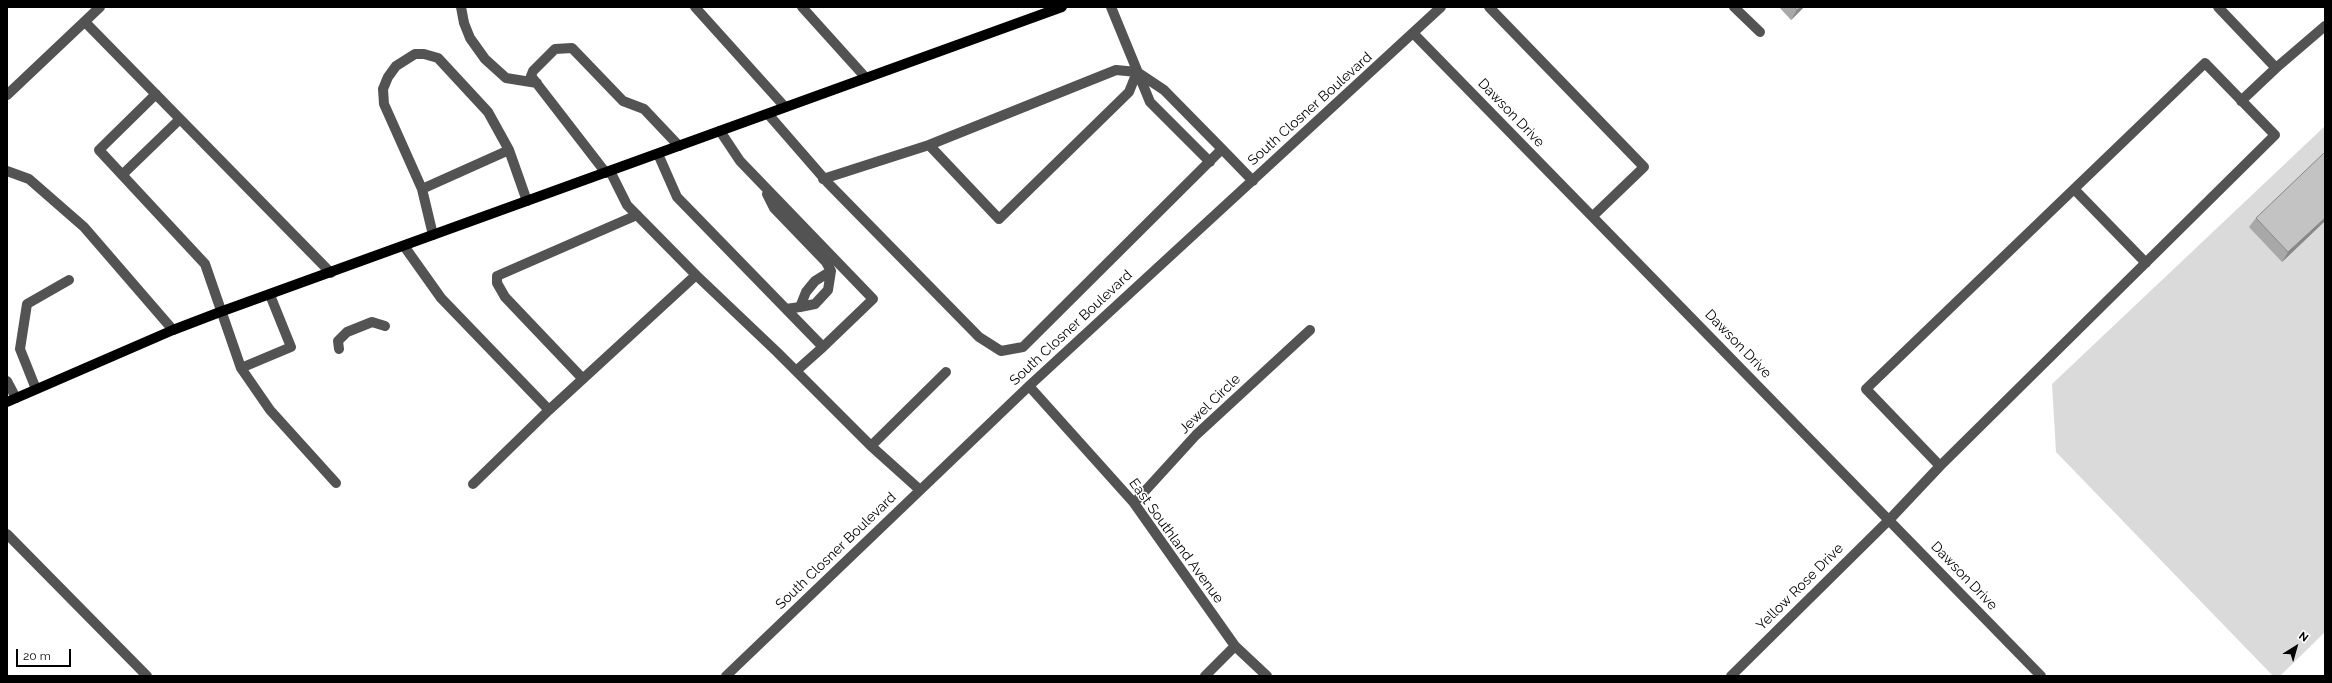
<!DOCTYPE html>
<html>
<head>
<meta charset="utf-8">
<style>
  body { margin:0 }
  #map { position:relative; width:2332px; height:683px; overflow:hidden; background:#fff; font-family:Raleway,sans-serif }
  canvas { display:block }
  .frame { position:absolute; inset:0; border:8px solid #000; pointer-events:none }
  .north { position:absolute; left:2276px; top:627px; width:40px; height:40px; -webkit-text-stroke:3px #fff; paint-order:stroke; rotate:37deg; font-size:11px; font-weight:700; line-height:16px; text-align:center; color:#000 }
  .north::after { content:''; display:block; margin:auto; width:14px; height:18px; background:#000; clip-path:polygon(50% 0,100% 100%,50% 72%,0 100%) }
  .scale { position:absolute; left:16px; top:649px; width:55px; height:18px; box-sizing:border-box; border:2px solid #000; border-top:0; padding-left:5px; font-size:12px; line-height:14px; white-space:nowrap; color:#000; -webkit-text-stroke:3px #fff; paint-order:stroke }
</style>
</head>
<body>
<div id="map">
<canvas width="2332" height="683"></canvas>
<div class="frame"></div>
<div class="north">N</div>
<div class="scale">20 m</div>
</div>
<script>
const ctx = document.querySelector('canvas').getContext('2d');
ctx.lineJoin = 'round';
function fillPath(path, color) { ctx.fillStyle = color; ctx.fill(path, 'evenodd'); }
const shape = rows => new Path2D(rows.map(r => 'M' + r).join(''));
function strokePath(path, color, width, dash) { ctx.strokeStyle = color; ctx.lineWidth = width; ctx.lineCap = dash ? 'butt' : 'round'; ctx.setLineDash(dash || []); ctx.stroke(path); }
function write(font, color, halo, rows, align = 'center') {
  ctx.font = font + ' Raleway,sans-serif'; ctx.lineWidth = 3; ctx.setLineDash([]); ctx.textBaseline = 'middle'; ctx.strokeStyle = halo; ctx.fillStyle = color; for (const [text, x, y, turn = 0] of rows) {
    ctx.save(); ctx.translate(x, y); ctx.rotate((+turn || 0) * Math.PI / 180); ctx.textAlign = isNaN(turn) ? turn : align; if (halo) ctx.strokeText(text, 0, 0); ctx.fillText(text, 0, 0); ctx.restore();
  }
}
fillPath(shape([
  [2325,126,2325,632,2280,676,2273,676,2056,452,2052,384]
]), '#dadada');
strokePath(shape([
  [461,7,464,23,470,38,485,59,506,78,537,83],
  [695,7,785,107],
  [802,7,866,78],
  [1111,7,1150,102,1210,162],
  [1489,7,1644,167,1593,216],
  [1734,7,1760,32],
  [2218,7,2276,68,2325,26],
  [85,22,331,273],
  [1414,34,2041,676],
  [156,94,99,150,205,264,241,368,291,347,270,295],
  [7,95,100,7],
  [2241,101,2276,68],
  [768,114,828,183,979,337,1001,351,1023,347,1222,149,1164,90,1137,72,1116,70,929,145,999,219,1129,92,1137,72],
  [1222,149,1253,181],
  [658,154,677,197,823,347,873,299,740,161,720,131],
  [7,171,29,179,84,227,173,330],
  [606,173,531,76,533,71,555,49,572,48,623,101,644,109,679,146],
  [122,175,180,119],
  [823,179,929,145],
  [422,189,509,150],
  [2074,189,2146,263],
  [767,194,774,208,826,262,831,271,815,281,806,292,800,307,786,309],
  [433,235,422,189,384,104,383,89,388,77,396,66,415,54,424,54,438,58,488,112,509,150,527,201],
  [404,246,441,298,549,410,696,275,627,205,610,171],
  [696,275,777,352,871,446,920,490],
  [800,307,815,304,828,290,831,271],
  [339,349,338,341,347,332,372,322,385,326],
  [241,368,270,410,336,483],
  [796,371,823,347],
  [583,379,505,297,497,283,497,276,637,215],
  [7,381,16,398],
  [1029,386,1134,503,1235,646,1267,676],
  [36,389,20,349,27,304,69,280],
  [871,446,946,372],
  [473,484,549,410],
  [1134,503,1196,435,1310,330],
  [7,534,147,676],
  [726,676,1029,386,1441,7],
  [1205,676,1235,646],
  [1731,676,1890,519,1940,466,1866,389,2205,63,2275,135,1940,466]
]), '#535353', 10);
strokePath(shape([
  [7,402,173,330,220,312,1062,7]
]), '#000', 10);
fillPath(shape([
  [1779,7,1804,7,1791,20],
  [2256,218,2325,221,2282,262,2249,227]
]), '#a8a8a8');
fillPath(shape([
  [1801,7,1804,7,1791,20,1797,10],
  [2325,218,2325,221,2282,262,2288,252]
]), '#888');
const building = shape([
  [1794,7,1801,7,1797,10,1794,7],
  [2325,152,2325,218,2288,252,2256,218,2325,152]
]);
fillPath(building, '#c3c3c3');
strokePath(building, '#888', 1);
write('14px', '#000', '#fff', [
  ["South Closner Boulevard",1310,109,-42],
  ["Dawson Drive",1511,113,46],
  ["South Closner Boulevard",1071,328,-43],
  ["Dawson Drive",1738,344,46],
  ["Jewel Circle",1210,404,-44],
  ["East Southland Avenue",1176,541,54],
  ["South Closner Boulevard",836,551,-44],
  ["Dawson Drive",1964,576,46],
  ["Yellow Rose Drive",1800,587,-45]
]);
</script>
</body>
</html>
